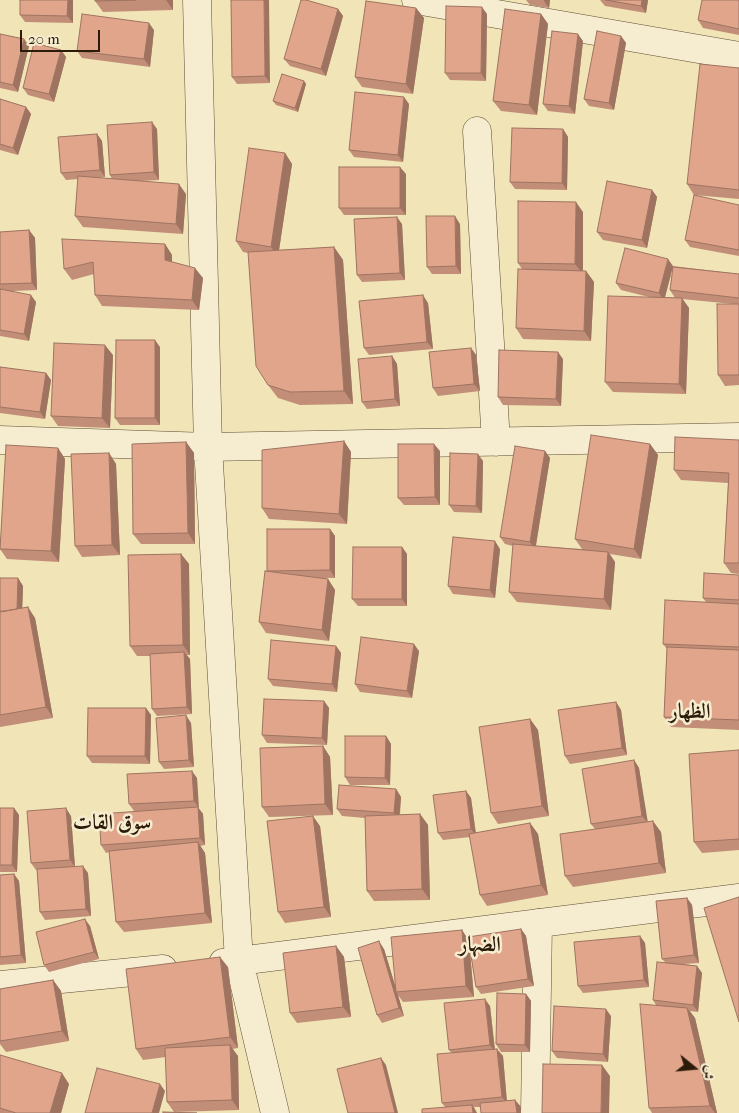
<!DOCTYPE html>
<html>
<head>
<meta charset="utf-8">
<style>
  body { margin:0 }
  #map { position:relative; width:739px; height:1113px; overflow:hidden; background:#f1e4b7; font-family:"IM FELL French Canon",Amiri,serif }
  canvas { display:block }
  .north { position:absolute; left:669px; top:1043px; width:50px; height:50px; -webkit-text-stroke:4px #f6edd0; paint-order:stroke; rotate:107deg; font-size:14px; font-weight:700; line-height:20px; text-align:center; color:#2c1b09 }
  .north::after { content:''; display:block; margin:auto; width:18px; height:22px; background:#2c1b09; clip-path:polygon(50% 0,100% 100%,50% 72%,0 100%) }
  .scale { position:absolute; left:20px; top:30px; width:80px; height:22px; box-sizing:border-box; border:2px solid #2c1b09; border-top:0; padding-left:6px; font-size:15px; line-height:18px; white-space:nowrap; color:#2c1b09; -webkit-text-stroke:4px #f6edd0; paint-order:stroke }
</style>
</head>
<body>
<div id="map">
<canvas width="739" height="1113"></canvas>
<div class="north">ش</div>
<div class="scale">20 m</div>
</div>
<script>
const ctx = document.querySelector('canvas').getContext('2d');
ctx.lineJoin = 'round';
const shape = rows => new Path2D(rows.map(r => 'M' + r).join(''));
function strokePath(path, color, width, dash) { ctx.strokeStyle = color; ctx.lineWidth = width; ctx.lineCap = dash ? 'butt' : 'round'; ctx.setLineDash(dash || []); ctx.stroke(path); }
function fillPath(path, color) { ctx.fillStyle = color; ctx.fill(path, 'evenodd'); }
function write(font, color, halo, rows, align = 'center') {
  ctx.font = font + ' "IM FELL French Canon",Amiri,serif'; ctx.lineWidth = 5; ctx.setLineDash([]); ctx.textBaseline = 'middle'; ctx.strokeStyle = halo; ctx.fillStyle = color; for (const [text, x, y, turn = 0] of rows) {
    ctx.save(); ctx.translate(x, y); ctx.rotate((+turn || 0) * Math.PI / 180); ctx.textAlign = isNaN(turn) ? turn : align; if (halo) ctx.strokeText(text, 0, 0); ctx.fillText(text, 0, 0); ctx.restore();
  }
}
const minor = shape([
  [197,0,208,447,239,961,275,1113],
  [416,0,739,56],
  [477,131,496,442],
  [0,440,208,447,739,437],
  [223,963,739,898],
  [0,985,163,969],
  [535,1113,538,923]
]);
strokePath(minor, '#5d4d34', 29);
strokePath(minor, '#f6edd0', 28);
fillPath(shape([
  [20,0,73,0,73,23,25,22,20,15],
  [95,0,173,0,173,10,103,12,95,1],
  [231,0,270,83,237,84,232,77],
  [526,0,550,0,549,8,530,5],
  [600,0,648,0,646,13,605,6],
  [739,0,739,35,703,28,698,20],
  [416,8,424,18,413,94,362,87,355,77],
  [338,9,343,16,326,76,290,66,284,59],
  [487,14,486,81,450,80,445,73],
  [541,14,548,24,537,115,501,111,493,101],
  [154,30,150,67,82,58,77,51],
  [0,34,24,39,29,46,18,92,0,88],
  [621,36,626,43,614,110,589,106,584,99],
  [583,41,575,114,548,111,543,104],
  [61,50,66,57,54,102,28,95,23,88],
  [739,68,739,199,694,195,687,184],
  [304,81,306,84,298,112,276,105,273,101],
  [0,99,26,107,31,114,18,155,0,150],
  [409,104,403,162,354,157,349,150],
  [157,129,159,180,141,181,186,194,183,234,83,227,75,216,78,179,66,180,61,173,97,134,102,141,105,177,98,178,112,179,110,175],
  [563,129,568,137,567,190,515,189,510,182],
  [285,153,292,164,279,250,334,247,343,260,353,404,300,405,278,398,268,385,248,253,243,252,236,241],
  [406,174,406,215,344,215,339,208],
  [652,190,657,197,647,248,603,240,597,232],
  [739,205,739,256,690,247,685,240],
  [583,212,583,271,586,271,594,282,591,341,523,339,516,328,522,269,518,263],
  [402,224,405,280,362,282,357,275],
  [460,224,461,274,432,274,427,267],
  [29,230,35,238,37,290,13,291,36,302,29,341,0,336,0,232],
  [165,244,172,255,172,262,203,278,199,310,102,306,95,295,94,274,72,280,64,269],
  [673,266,739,274,739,385,725,386,718,375,733,304,682,299,689,308,686,394,613,392,605,382,649,297,621,290,616,283],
  [673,267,670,290,675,298,665,297],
  [428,303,433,349,369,355,364,348],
  [160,347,160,425,120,425,115,418],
  [471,348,476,355,480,391,438,396,433,388],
  [113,355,110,428,58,426,51,416],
  [392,356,397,364,400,406,367,409,362,402],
  [563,359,561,406,503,405,498,397],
  [0,367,46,373,51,380,45,419,0,413],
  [739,440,739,574,731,573,724,563,728,483,681,480,674,470],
  [344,441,351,452,347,524,269,519,262,508],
  [186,442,194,453,195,544,141,544,133,534],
  [650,444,658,455,641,559,610,554,615,562,611,610,517,602,509,592,513,546,505,544,500,537,545,451,550,458,536,546,582,549,575,539],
  [58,448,65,459,59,562,7,559,0,549,0,542],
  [440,451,440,505,404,505,398,498],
  [109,453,116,464,120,555,82,557,75,546],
  [483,461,482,513,454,512,449,505],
  [330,529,335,536,335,578,317,578,328,579,335,590,329,641,266,633,259,622,268,572,267,571],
  [402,547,407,554,407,606,358,606,352,599],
  [500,549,495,598,453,594,448,586],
  [181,554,189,564,190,655,187,655,190,659,192,714,157,716,152,709,150,656,137,656,130,646],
  [739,575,739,730,671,727,664,717,667,649,663,644,706,602,703,598],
  [0,578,18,578,23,586,22,608,35,618,53,718,0,727],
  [336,646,341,653,337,692,273,686,268,679],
  [419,651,412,698,360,692,355,684],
  [324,701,329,708,327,745,267,743,262,735],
  [616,702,621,710,627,755,570,764,565,756],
  [146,708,151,715,150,764,92,763,87,756],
  [530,719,538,730,549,816,498,824,491,813],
  [191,723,194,767,164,769,159,762],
  [386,736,391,744,390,785,350,785,345,777],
  [323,746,330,757,333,815,269,817,262,807],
  [739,750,739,850,702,853,694,842],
  [634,760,639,768,647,822,661,832,666,873,573,887,565,876,595,829,591,824],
  [197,778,198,808,203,814,205,845,200,846,205,853,212,923,124,932,116,922,109,852,106,853,101,845,134,811,129,804],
  [396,789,401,797,400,815,420,814,428,825,430,900,374,901,367,891,365,818,342,816,337,809],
  [466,791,471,798,476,833,530,823,538,834,548,895,487,906,480,895,470,837,443,840,438,833],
  [0,808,14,808,19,815,17,872,0,872],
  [71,816,75,867,88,873,91,916,45,920,40,912,37,870,36,870,31,863],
  [320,826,331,917,285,923,278,912],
  [14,874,19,881,26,963,0,965,0,875],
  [687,898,692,905,699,963,684,964,697,966,702,973,698,1012,690,1011,695,1018,717,1113,652,1113,649,1108,656,1005,653,1000,665,962,662,959],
  [90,926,99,959,49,972,44,965],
  [521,929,526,936,534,986,481,994,476,987,469,942,474,997,403,1002,398,995,404,1016,382,1023,377,1015,384,949,395,985,462,930,469,941],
  [640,936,645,943,649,987,583,993,578,986],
  [336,946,344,957,351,1017,297,1023,290,1013],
  [228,967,238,1048,232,1049,238,1056,239,1110,174,1112,167,1102,166,1057,143,1060,136,1049],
  [53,980,61,991,69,1041,6,1052,0,1044,0,989],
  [526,994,531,1001,530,1052,501,1052,496,1044],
  [490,1006,495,1049,503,1056,507,1101,515,1100,521,1107,521,1113,481,1113,481,1107,474,1107,477,1113,445,1107,442,1103,452,1053,449,1050],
  [611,1016,608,1062,557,1058,552,1051],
  [0,1055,69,1084,61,1113,0,1113]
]), '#c28e78');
fillPath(shape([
  [68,0,73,0,73,23,67,16],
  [166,0,173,0,173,10],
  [264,0,269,0,270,83,265,76],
  [544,0,550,0,549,8,544,1],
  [642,0,648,0,646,13,641,6],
  [482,7,487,14,486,81,481,73],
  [416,8,424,18,413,94,406,84],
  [338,9,343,16,326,76,321,69],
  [541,14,548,24,537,115,529,105],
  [149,23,154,30,150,67,144,59],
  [578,34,583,41,575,114,569,106],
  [621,36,626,43,614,110,609,103],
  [24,39,29,46,18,92,13,85],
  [61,50,66,57,54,102,49,94],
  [304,81,306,84,298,112,295,108],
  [404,97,409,104,403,162,398,155],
  [26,107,31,114,18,155,13,148],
  [152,122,157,129,159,180,154,172],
  [563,129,568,137,567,190,562,183],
  [97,134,102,141,105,177,100,170],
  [285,153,292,164,278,257,271,247],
  [400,167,406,174,406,215,400,208],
  [179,184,186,194,183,234,176,224],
  [652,190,657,197,647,248,642,240],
  [576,202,583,212,583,274,575,264],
  [455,216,460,224,461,274,456,266],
  [397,217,402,224,405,280,400,273],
  [29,230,35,238,37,290,32,283],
  [165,244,172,255,172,271,165,260],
  [334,247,343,260,353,404,344,391],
  [668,259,673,266,664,301,659,293],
  [195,268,203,278,199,310,192,300],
  [586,271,594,282,591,341,584,331],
  [31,295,36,302,29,341,24,334],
  [423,295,428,303,433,349,427,342],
  [682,298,689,308,686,394,679,384],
  [155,340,160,347,160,425,155,418],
  [105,345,113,355,110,428,102,418],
  [471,348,476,355,480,391,474,384],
  [558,352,563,359,561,406,556,399],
  [392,356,397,364,400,406,395,399],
  [46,373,51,380,45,419,40,412],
  [344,441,351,452,347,524,339,514],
  [186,442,194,453,195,544,188,533],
  [434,444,440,451,440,505,435,497],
  [650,444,658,455,641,559,634,549],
  [58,448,65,459,59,562,51,551],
  [545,451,550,458,535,550,530,542],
  [109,453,116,464,120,555,112,545],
  [478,454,483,461,482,513,476,506],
  [330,529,335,536,335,578,330,570],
  [495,541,500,549,495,598,490,590],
  [402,547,407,554,407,606,402,599],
  [608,552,615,562,611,610,604,599],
  [181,554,189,564,190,655,183,645],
  [18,578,23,586,22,619,17,612],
  [328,579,335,590,329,641,322,630],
  [28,607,35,618,53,718,46,707],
  [414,644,419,651,412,698,407,691],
  [336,646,341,653,337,692,332,684],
  [184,652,190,659,192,714,187,707],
  [324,701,329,708,327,745,322,738],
  [616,702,621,710,627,755,622,748],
  [146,708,151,715,150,764,145,756],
  [186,715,191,723,194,767,189,760],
  [530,719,538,730,549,816,542,806],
  [386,736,391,744,390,785,385,778],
  [323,746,330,757,333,815,325,804],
  [634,760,639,768,648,823,642,816],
  [192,771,197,778,199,808,194,801],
  [396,789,401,797,399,820,394,813],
  [466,791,471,798,476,836,471,829],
  [198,807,203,814,205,845,200,838],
  [14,808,19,815,17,872,12,865],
  [66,808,71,816,75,867,70,860],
  [420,814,428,825,430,900,422,889],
  [313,816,320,826,331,917,324,907],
  [653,821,661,832,666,873,659,863],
  [530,823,538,834,548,895,541,885],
  [198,842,205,853,212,923,205,913],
  [83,866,88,873,91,916,86,909],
  [14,874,19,881,26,963,21,955],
  [687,898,692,905,699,963,694,955],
  [85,919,90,926,99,959,94,952],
  [521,929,526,936,534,986,528,979],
  [462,930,469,941,474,997,466,986],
  [640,936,645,943,649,987,644,980],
  [379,941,384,949,397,992,396,992,398,995,404,1016,399,1008],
  [336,946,344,957,351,1017,343,1007],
  [220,957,228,967,238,1048,230,1037],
  [697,966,702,973,698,1012,693,1005],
  [53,980,61,991,69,1041,62,1031],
  [526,994,531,1001,530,1052,525,1045],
  [485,999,490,1006,495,1052,490,1045],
  [687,1008,695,1018,717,1113,715,1113,710,1106],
  [606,1009,611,1016,608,1062,603,1054],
  [230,1045,238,1056,239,1110,232,1100],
  [497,1049,503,1056,507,1104,502,1097],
  [381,1058,386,1065,398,1113,395,1113],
  [602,1065,610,1076,609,1113,601,1113],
  [62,1073,69,1084,61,1113,50,1113],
  [160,1084,165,1091,159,1113,152,1113],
  [515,1100,521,1107,521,1113,517,1113],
  [472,1105,477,1113,473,1113]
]), '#9e7461');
const building = shape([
  [20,0,68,0,67,16,20,15,20,0],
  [95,0,136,0,95,1,95,0],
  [231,0,264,0,265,76,232,77,231,0],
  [301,0,306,0,338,9,321,69,284,59,301,0],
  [606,0,642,0,641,6,606,0],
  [702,0,739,0,739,29,698,20,702,0],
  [366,1,416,8,406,84,355,77,366,1],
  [446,6,482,7,481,73,445,73,446,6],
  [505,9,541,14,529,105,493,101,505,9],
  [82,14,149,23,144,59,77,51,82,14],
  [552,31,578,34,569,106,543,104,552,31],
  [597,31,621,36,609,103,584,99,597,31],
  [0,34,24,39,13,85,0,82,0,34],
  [34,43,61,50,49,94,23,88,34,43],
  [700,64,739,68,739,190,687,184,700,64],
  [282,74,304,81,295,108,273,101,282,74],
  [355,92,404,97,398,155,349,150,355,92],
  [0,99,26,107,13,148,0,144,0,99],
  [152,122,154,172,110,175,107,125,152,122],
  [512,128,563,129,562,183,510,182,512,128],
  [97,134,100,170,61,173,58,137,97,134],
  [249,148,285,153,271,247,236,241,249,148],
  [339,167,400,167,400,208,339,208,339,167],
  [78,176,179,184,176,224,75,216,78,176],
  [607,181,652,190,642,240,597,232,607,181],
  [694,195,739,205,739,250,685,240,694,195],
  [518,201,576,202,575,264,518,263,518,201],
  [426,216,455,216,456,266,427,267,426,216],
  [397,217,400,273,357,275,354,219,397,217],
  [29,230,32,283,0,284,0,232,29,230],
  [62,239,165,244,165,260,195,268,192,300,95,295,93,262,64,269,62,239],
  [334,247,344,391,290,392,268,385,256,366,248,252,334,247],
  [625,248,668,259,659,293,616,283,625,248],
  [673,267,739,274,739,298,670,290,673,267],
  [518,269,586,271,584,331,516,328,518,269],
  [0,289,31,295,24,334,0,330,0,289],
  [423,295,427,342,364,348,359,301,423,295],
  [608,296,682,298,679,384,605,382,608,296],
  [717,304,739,304,739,375,718,375,717,304],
  [116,340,155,340,155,418,115,418,116,340],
  [54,343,105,345,102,418,51,416,54,343],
  [471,348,474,384,433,388,429,352,471,348],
  [499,350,558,352,556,399,498,397,499,350],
  [392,356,395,399,362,402,358,359,392,356],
  [0,367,46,373,40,412,0,407,0,367],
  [591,435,650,444,634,549,575,539,591,435],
  [675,437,739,440,739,563,724,563,729,473,674,470,675,437],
  [344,441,339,514,262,508,262,450,344,441],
  [186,442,188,533,133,534,132,444,186,442],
  [398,444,434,444,435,497,398,498,398,444],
  [6,445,58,448,51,551,0,549,6,445],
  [515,446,545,451,530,542,500,537,515,446],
  [109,453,112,545,75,546,71,454,109,453],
  [450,453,478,454,476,506,449,505,450,453],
  [267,529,330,529,330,570,267,571,267,529],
  [453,537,495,541,490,590,448,586,453,537],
  [513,544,608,552,604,599,509,592,513,544],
  [353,547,402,547,402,599,352,599,353,547],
  [181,554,183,645,130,646,128,555,181,554],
  [265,571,328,579,322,630,259,622,265,571],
  [704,573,739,575,739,600,703,598,704,573],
  [0,578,18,578,17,609,5,611,0,611,0,578],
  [665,600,739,604,739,647,663,644,665,600],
  [28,607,46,707,0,715,0,612,28,607],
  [361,637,414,644,407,691,355,684,361,637],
  [271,640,336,646,332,684,268,679,271,640],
  [667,647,739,650,739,720,664,717,667,647],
  [184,652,187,707,152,709,150,654,184,652],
  [264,699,324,701,322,738,262,735,264,699],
  [616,702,622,748,565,756,558,710,616,702],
  [88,708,146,708,145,756,87,756,88,708],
  [186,715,189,760,159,762,156,718,186,715],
  [530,719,542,806,491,813,479,727,530,719],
  [345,736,386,736,385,778,345,777,345,736],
  [323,746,325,804,262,807,260,748,323,746],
  [739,750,739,839,694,842,689,754,739,750],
  [634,760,642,816,591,824,582,769,634,760],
  [192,771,194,801,129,804,127,774,192,771],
  [339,785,396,789,394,813,337,809,339,785],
  [466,791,471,829,438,833,433,795,466,791],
  [198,807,200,838,101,845,99,814,198,807],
  [0,808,14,808,12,865,0,865,0,808],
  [66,808,70,860,31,863,27,811,66,808],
  [420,814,422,889,367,891,365,816,420,814],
  [313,816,324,907,278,912,267,821,313,816],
  [653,821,659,863,565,876,560,834,653,821],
  [530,823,541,885,480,895,469,834,530,823],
  [198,842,205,913,116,922,109,851,198,842],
  [83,866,86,909,40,912,37,869,83,866],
  [14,874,21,955,0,957,0,875,14,874],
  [739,897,739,1022,704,908,739,897],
  [687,898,694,955,662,959,656,901,687,898],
  [85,919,94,952,44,965,36,932,85,919],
  [521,929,528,979,476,987,468,937,521,929],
  [462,930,466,986,396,992,391,937,462,930],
  [640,936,644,980,578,986,574,942,640,936],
  [379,941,399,1008,377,1015,358,948,379,941],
  [336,946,343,1007,290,1013,283,953,336,946],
  [220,957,230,1037,136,1049,126,969,220,957],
  [657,962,697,966,693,1005,653,1000,657,962],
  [53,980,62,1031,0,1041,0,989,53,980],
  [497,993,526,994,525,1045,496,1044,497,993],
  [485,999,490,1045,449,1050,444,1003,485,999],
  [640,1004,687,1008,710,1106,649,1108,640,1004],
  [554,1006,606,1009,603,1054,552,1051,554,1006],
  [230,1045,232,1100,167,1102,165,1048,230,1045],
  [497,1049,502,1097,442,1103,437,1054,497,1049],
  [0,1055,62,1073,50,1113,16,1113,0,1108,0,1055],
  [381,1058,395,1113,348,1113,337,1069,381,1058],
  [543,1064,602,1065,601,1113,542,1113,543,1064],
  [97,1068,160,1084,152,1113,85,1113,97,1068],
  [515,1100,517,1113,481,1113,480,1103,515,1100],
  [472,1105,473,1113,422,1113,422,1109,472,1105],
  [163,1112,197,1113,163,1113,163,1112]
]);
fillPath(building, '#e1a58b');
strokePath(building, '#9e7461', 1);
write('bold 21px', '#2c1b09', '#f6edd0', [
  ["الظهار",690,713],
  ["سوق القات",112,824],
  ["الضهار",480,946]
]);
</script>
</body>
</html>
